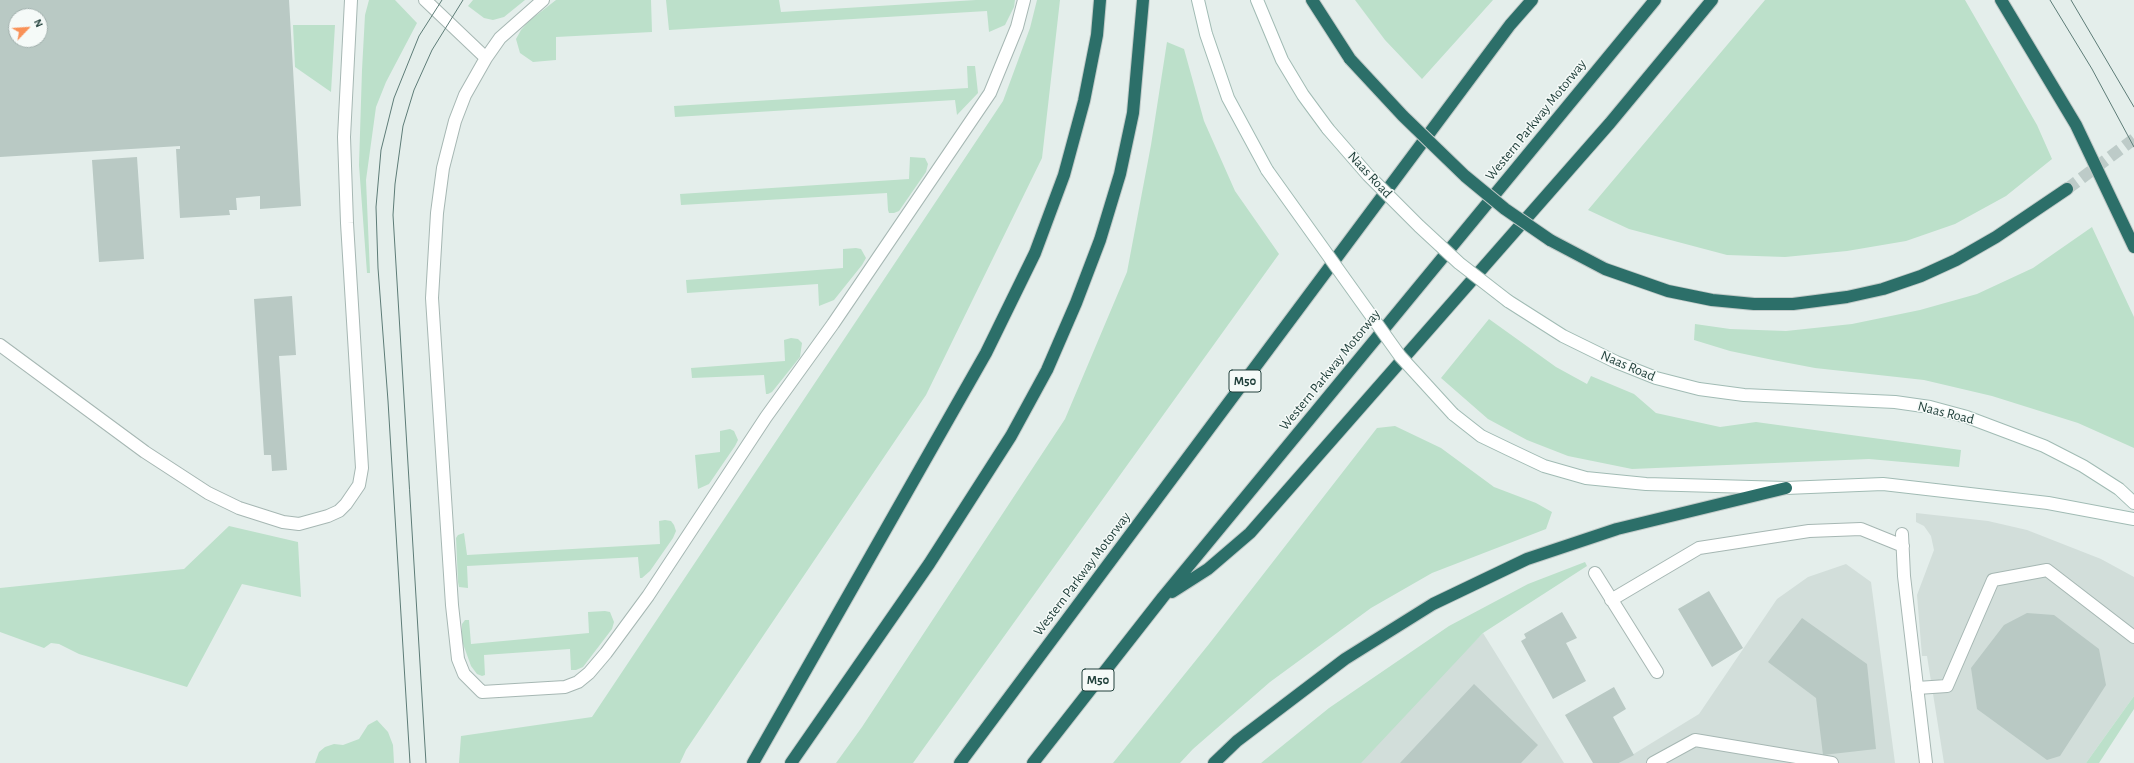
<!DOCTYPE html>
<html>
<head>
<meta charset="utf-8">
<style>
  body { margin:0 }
  #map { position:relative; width:2134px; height:763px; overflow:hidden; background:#e4eeeb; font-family:"Alegreya Sans",sans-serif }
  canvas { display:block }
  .north { position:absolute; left:8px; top:8px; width:40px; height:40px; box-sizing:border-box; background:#f5faf8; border:1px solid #a1b0ad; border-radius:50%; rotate:65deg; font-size:11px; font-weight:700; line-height:16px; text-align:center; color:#22413c }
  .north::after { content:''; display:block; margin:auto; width:14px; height:18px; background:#f99157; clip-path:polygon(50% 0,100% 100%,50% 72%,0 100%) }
</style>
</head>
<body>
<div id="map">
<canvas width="2134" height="763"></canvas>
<div class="north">N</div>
</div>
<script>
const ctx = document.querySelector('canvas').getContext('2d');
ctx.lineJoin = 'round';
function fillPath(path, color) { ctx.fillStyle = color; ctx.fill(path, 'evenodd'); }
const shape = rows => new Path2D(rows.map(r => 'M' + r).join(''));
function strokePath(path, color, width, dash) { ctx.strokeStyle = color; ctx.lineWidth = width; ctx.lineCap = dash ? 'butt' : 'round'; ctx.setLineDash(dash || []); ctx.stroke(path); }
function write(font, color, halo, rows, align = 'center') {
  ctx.font = font + ' "Alegreya Sans",sans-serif'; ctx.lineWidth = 3; ctx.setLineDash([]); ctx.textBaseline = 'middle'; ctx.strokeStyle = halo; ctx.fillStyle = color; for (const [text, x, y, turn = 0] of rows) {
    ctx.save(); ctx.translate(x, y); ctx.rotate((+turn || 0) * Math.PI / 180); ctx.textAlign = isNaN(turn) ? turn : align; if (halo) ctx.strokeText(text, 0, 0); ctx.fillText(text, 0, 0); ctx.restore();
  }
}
fillPath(shape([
  [1916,513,1988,521,2027,530,2101,559,2134,577,2134,696,2086,763,1944,763,1927,656,1922,656,1917,595,1934,550,1931,536,1924,526,1916,522],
  [1846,564,1871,582,1895,763,1619,763,1699,714,1777,599,1808,577],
  [1483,633,1564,763,1352,763]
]), '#d2deda');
fillPath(shape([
  [369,0,395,0,417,23,386,82,376,107,366,180,370,273,367,273,359,165,362,70,365,15],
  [473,0,525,0,504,17,493,20,484,18,468,6],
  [556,0,651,0,652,32,556,37,556,60,533,62,520,53,516,39,521,30,529,21],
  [666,0,779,0,781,12,976,0,1015,0,1014,7,1005,25,989,32,987,11,669,30],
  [1037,0,1060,0,1042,158,926,395,686,750,680,763,459,763,461,736,592,717,1003,101,1030,28],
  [1355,0,1493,0,1422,79,1385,40],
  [1765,0,1965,0,2037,125,2052,159,2006,196,1955,224,1906,241,1847,251,1785,257,1727,255,1629,229,1588,210],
  [293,25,335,25,331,92,295,67],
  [1167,42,1184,49,1204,121,1235,191,1279,254,913,763,836,763,862,727,1065,419,1127,272,1151,145],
  [967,66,975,66,978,93,957,115,955,100,675,117,674,106,968,88],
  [910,157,925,158,928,164,926,172,899,211,894,213,889,213,888,210,887,193,681,205,680,194,909,179],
  [2092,227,2134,317,2134,448,2078,423,1992,396,1924,380,1815,368,1773,360,1730,351,1694,340,1695,324,1730,329,1786,331,1852,324,1920,310,1977,294,2033,268],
  [856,248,861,249,866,258,862,265,834,300,819,306,818,284,687,293,686,280,843,268,843,249],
  [1489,319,1556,367,1587,384,1591,376,1634,394,1656,413,1720,427,1756,422,1961,450,1959,467,1869,459,1632,469,1568,456,1527,440,1488,419,1441,378],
  [791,338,798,339,802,343,800,357,772,392,768,394,766,394,764,375,692,378,691,368,785,361,784,340],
  [1395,426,1441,448,1494,487,1536,503,1552,512,1546,529,1432,573,1371,608,1270,682,1193,749,1180,763,1113,763,1209,644,1377,428],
  [730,429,734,431,738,440,735,446,709,484,698,489,695,455,720,452,720,431],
  [665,520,671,521,674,525,676,531,673,538,650,571,642,578,640,578,638,557,467,566,468,588,459,587,458,582,456,538,458,535,464,533,467,555,660,544,659,521],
  [229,526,298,542,301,597,242,584,187,687,79,654,59,644,51,643,44,648,0,632,0,588,184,569],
  [1585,562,1587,566,1483,633,1361,763,1261,763,1329,708,1449,626,1528,584],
  [605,611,610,612,614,622,612,629,583,667,576,670,571,670,570,649,484,655,485,675,482,676,477,674,471,666,462,641,462,624,465,620,469,620,471,644,589,633,588,612],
  [2134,696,2134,709,2099,763,2086,763],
  [377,720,388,732,393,745,394,763,315,763,319,752,325,747,334,744,343,745,359,739,368,725]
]), '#bce0ca');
fillPath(shape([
  [0,0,289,0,301,206,260,209,260,196,236,198,237,210,229,210,230,215,180,218,176,149,180,149,180,146,0,157],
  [16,16,40,16,40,40,16,40],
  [137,157,144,259,99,262,92,160],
  [292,296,296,355,279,356,287,470,272,471,271,455,264,455,254,299],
  [1709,591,1743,648,1712,667,1678,609],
  [1562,612,1577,638,1566,643,1586,681,1553,699,1521,641,1526,638,1524,634],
  [2027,613,2054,615,2099,649,2106,685,2060,756,2047,760,1977,709,1971,668,2004,625],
  [1802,618,1867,664,1876,749,1823,755,1816,698,1768,662],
  [1474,684,1538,745,1521,763,1400,763],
  [1614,687,1626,709,1613,717,1634,755,1619,763,1593,763,1565,715]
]), '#b9c9c4');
strokePath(shape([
  [2067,189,2134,139]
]), '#bdcbc8', 12, [12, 6]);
const lane = shape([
  [425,0,486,58],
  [543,0,500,38,486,58,465,95,455,121,443,168,437,213,432,298,452,605,458,659,464,674,482,692,565,687,578,682,589,673,606,653,648,596,766,417,833,324,990,93,1017,27,1024,0],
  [0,345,145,452,208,493,239,508,283,522,299,524,328,516,339,511,346,504,359,485,362,468,347,223,344,137,351,0],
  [1917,688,1947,686,1993,580,2047,570,2134,637],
  [1653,763,1695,740,1832,763]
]);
const street = shape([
  [1902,534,1904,576,1926,763],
  [1595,573,1657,672],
  [1611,600,1699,548,1809,531,1861,529,1903,546]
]);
const secondary = shape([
  [1198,0,1206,34,1228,98,1267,170],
  [1257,0,1282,60,1303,95,1328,129],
  [1508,301,1563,336,1616,362,1656,378,1699,389,1744,395,1895,402,1930,407,1967,417,2044,446,2083,466,2119,489,2134,503],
  [1453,414,1481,436,1508,449,1544,466,1586,478,1646,484,1786,488,1883,484,2048,503,2134,519]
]);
const highway = shape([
  [1312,0,1350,59],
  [2001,0,2076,125,2134,247],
  [1550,240,1605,269,1668,291,1712,300,1754,304,1793,304,1847,297,1883,289,1921,276,1956,260,1996,237,2067,189],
  [1172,592,1208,569,1250,533,1610,123,1712,0],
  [753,763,986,353,1035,253,1064,175,1084,101,1097,35,1100,0],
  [791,763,929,564,1011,436,1047,370,1076,303,1100,240,1120,174,1133,113,1143,0],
  [960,763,1510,25,1532,0],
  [1033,763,1163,597,1655,0],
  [1214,763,1237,741,1345,659,1433,604,1527,559,1617,529,1786,488]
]);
strokePath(lane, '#a6b7b3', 14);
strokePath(street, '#a6b7b3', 14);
strokePath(secondary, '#a1bbb4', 14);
strokePath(highway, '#c1cac8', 14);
strokePath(lane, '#fff', 12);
strokePath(street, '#fff', 12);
strokePath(secondary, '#fff', 12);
strokePath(highway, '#2c6f69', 12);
strokePath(shape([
  [2050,0,2092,69,2134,147],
  [2071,0,2134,107],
  [410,763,388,401,378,268,376,207,381,150,394,98,419,36,442,0],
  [426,763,393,215,395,184,403,126,414,90,432,50,463,0]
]), '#5d7c77', 1);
const secondaryBridge = shape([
  [1328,129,1368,175,1419,226,1459,263,1508,301],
  [1267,170,1400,356,1453,414]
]);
const highwayBridge = shape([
  [1350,59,1403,116,1465,176,1505,209,1550,240]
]);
strokePath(secondaryBridge, '#a1bbb4', 14, []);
strokePath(highwayBridge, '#c1cac8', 14, []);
strokePath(secondaryBridge, '#fff', 12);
strokePath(highwayBridge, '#2c6f69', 12);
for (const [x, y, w] of [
  [1245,381,32],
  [1098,680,32]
]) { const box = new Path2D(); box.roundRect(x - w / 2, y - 11, w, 22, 3); ctx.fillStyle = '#f5faf8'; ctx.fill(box); strokePath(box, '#22413c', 1); }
write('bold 13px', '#22413c', null, [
  ["M50",1245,381],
  ["M50",1098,680]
]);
write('14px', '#22413c', '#f5faf8', [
  ["Western Parkway Motorway",1536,120,-51],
  ["Naas Road",1370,175,47],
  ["Naas Road",1628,366,23],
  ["Western Parkway Motorway",1330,370,-51],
  ["Naas Road",1946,413,14],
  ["Western Parkway Motorway",1082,574,-53]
]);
</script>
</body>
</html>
